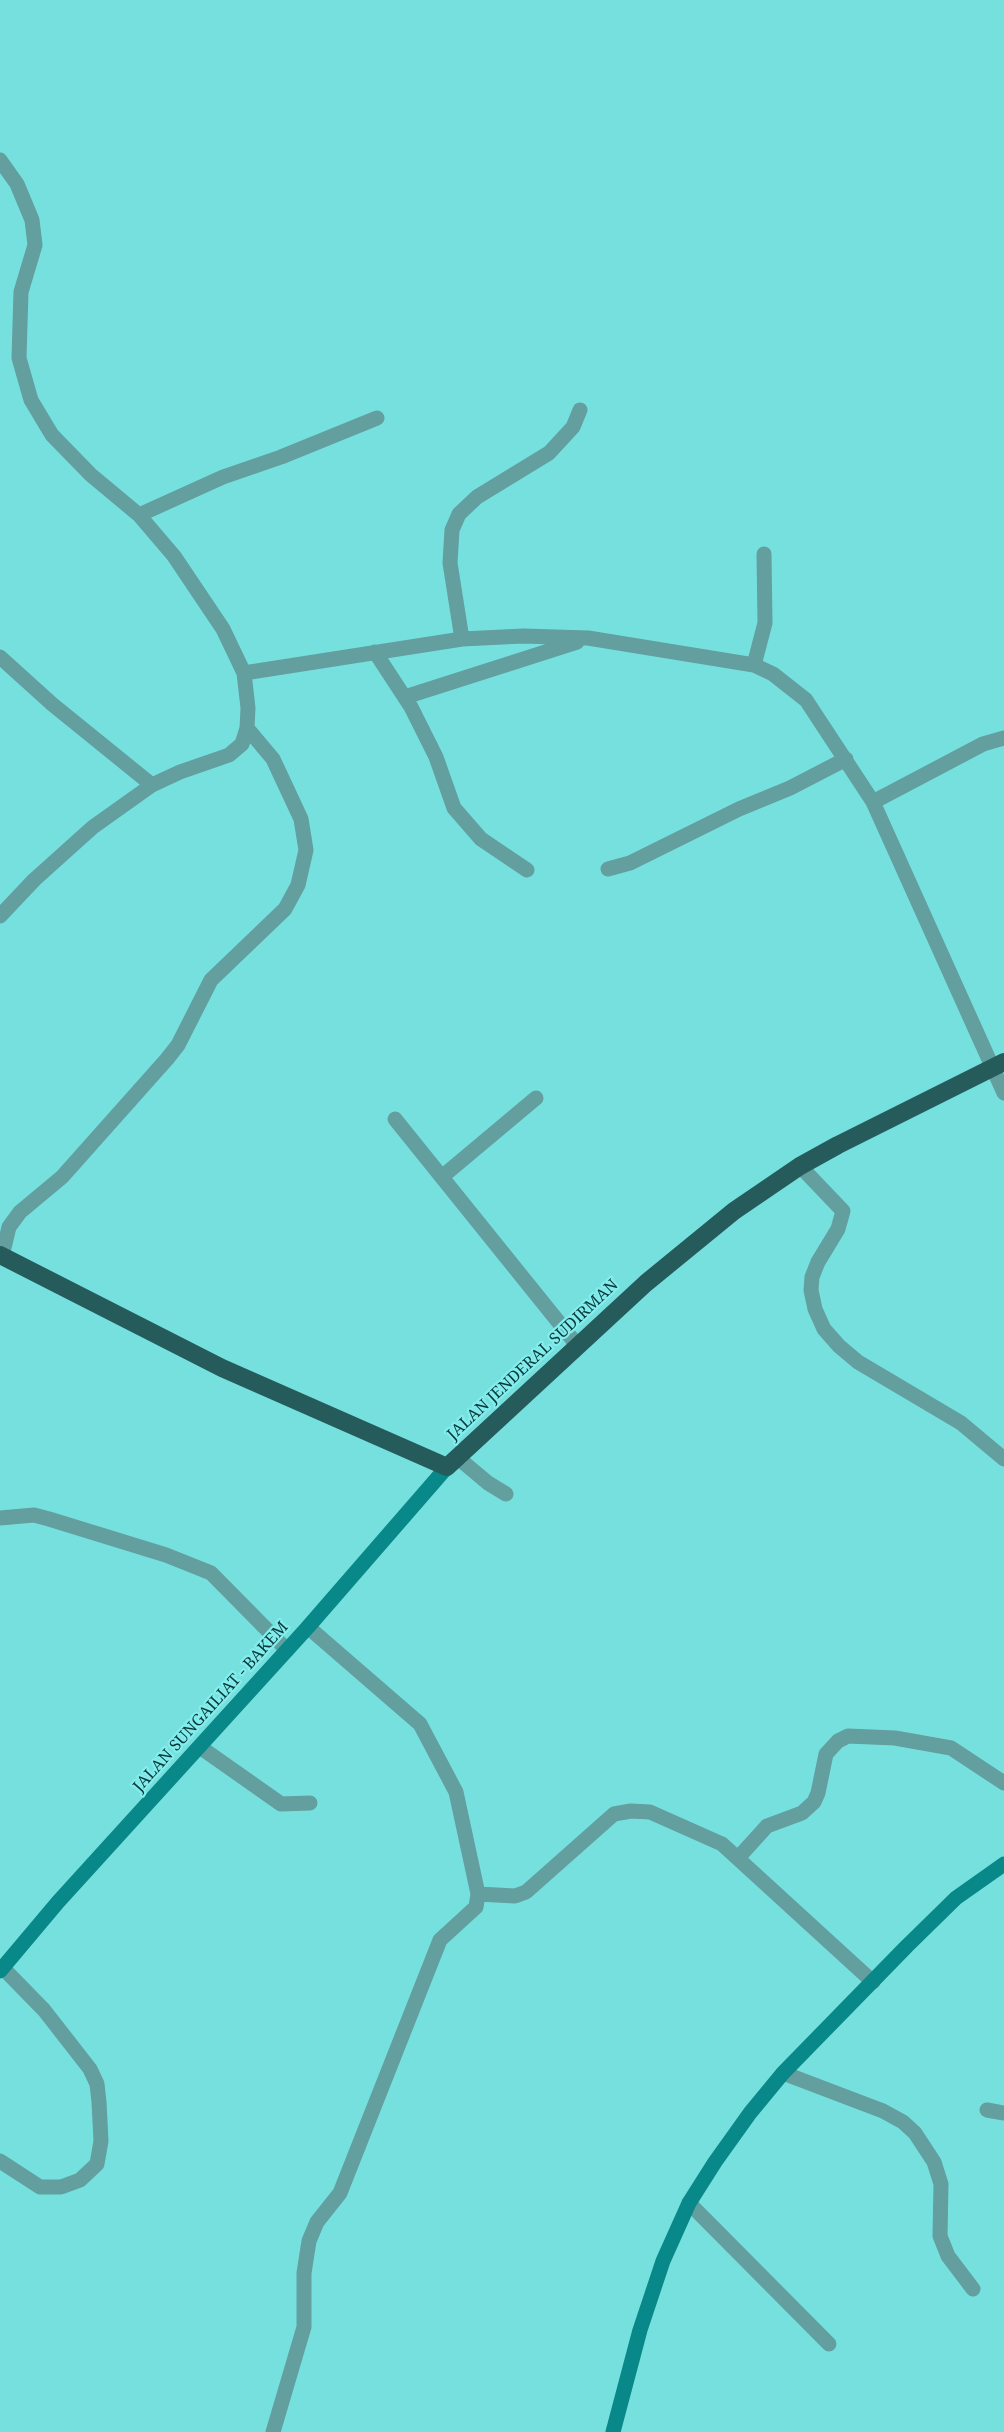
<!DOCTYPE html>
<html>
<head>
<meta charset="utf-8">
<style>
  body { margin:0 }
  canvas { display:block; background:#76e0df }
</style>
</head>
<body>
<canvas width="1004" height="2432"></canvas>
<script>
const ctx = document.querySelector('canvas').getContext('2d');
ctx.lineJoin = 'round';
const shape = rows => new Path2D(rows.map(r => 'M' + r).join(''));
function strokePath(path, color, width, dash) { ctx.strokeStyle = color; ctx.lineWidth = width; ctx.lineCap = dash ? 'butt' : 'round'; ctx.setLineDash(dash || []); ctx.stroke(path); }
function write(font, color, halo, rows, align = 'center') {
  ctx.font = font + ' "Noto Serif",serif'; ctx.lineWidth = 4.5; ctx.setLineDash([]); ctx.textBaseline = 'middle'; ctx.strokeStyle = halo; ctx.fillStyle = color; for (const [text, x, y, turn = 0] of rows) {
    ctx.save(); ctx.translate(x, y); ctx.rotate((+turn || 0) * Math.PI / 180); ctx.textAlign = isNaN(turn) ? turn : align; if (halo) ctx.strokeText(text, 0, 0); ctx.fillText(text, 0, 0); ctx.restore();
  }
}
strokePath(shape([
  [0,160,17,184,32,220,35,245,21,292,19,358,31,400,52,435,91,475,139,515,174,556,223,629,244,673,248,708,247,728,242,744,229,755,180,772,152,785,93,827,34,880,0,916],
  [139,515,223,477,281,457,377,418],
  [462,639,450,563,452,530,459,514,477,497,549,453,573,427,580,410],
  [375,652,411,707,436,757,454,808,481,839,527,870],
  [0,657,52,704,152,785],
  [754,665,765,623,764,554],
  [244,673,462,639,523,636,588,638,754,665,773,674,806,700,873,802,1004,1093],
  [405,697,577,642],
  [873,802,983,744,1004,738],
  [608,869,630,863,739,809,790,788,846,759],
  [395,1119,577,1345],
  [800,1166,843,1211,838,1229,818,1262,812,1277,811,1290,815,1309,824,1329,839,1346,858,1362,961,1423,1004,1459],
  [443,1176,536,1098],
  [2,1256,9,1227,20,1212,62,1177,167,1059,178,1045,211,980,285,909,298,885,306,850,301,819,273,759,247,728],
  [457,1457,488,1483,506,1494],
  [0,1518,34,1515,49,1519,166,1555,211,1573,287,1650],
  [200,1747,281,1804,310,1803],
  [738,1858,767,1826,802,1813,814,1802,818,1793,826,1754,838,1741,848,1736,895,1738,951,1748,1004,1783],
  [478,1894,515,1896,526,1892,614,1814,631,1811,650,1812,722,1844,873,1982],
  [783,2073,883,2111,903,2122,915,2133,934,2162,941,2184,940,2236,948,2256,973,2289],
  [987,2110,1004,2113],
  [0,2161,40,2187,61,2187,80,2180,97,2164,101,2141,99,2102,97,2084,90,2069,44,2010,3,1968],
  [689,2203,829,2344],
  [273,2432,304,2327,304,2273,309,2241,317,2222,340,2193,440,1940,476,1907,478,1894,456,1792,420,1724,308,1627]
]), '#629f9e', 15);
strokePath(shape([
  [0,1971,58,1902,308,1627,447,1467],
  [613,2432,640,2330,663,2261,689,2203,715,2162,750,2113,783,2073,907,1946,956,1898,1004,1864]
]), '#088888', 15);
strokePath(shape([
  [0,1255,222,1368,447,1467,646,1283,734,1211,800,1166,838,1145,1004,1062]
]), '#265b5b', 18);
write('16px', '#083939', '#83eded', [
  ["JALAN JENDERAL SUDIRMAN",533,1360,-43],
  ["JALAN SUNGAILIAT - BAKEM",211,1707,-48]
]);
</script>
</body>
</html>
